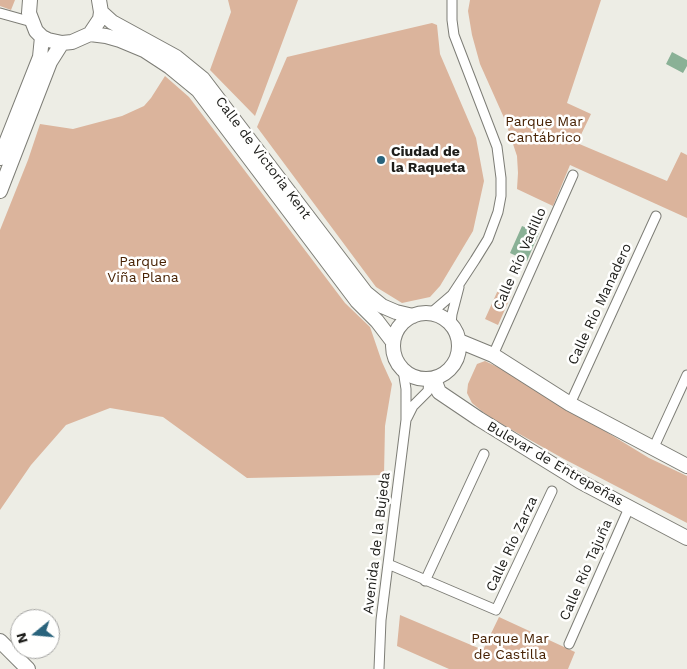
<!DOCTYPE html>
<html>
<head>
<meta charset="utf-8">
<style>
  body { margin:0 }
  #map { position:relative; width:687px; height:669px; overflow:hidden; background:#edede5; font-family:"Work Sans",sans-serif }
  canvas { display:block }
  .north { position:absolute; left:10px; top:609px; width:50px; height:50px; box-sizing:border-box; background:#fffffe; border:1px solid #a5a5a3; border-radius:50%; rotate:253deg; font-size:14px; font-weight:700; line-height:20px; text-align:center; color:#1d1d1a }
  .north::after { content:''; display:block; margin:auto; width:18px; height:22px; background:#29637c; clip-path:polygon(50% 0,100% 100%,50% 72%,0 100%) }
</style>
</head>
<body>
<div id="map">
<canvas width="687" height="669"></canvas>
<div class="north">N</div>
</div>
<script>
const ctx = document.querySelector('canvas').getContext('2d');
ctx.lineJoin = 'round';
function fillPath(path, color) { ctx.fillStyle = color; ctx.fill(path, 'evenodd'); }
const shape = rows => new Path2D(rows.map(r => 'M' + r).join(''));
function strokePath(path, color, width, dash) { ctx.strokeStyle = color; ctx.lineWidth = width; ctx.lineCap = dash ? 'butt' : 'round'; ctx.setLineDash(dash || []); ctx.stroke(path); }
function write(font, color, halo, rows, align = 'center') {
  ctx.font = font + ' "Work Sans",sans-serif'; ctx.lineWidth = 5; ctx.setLineDash([]); ctx.textBaseline = 'middle'; ctx.strokeStyle = halo; ctx.fillStyle = color; for (const [text, x, y, turn = 0] of rows) {
    ctx.save(); ctx.translate(x, y); ctx.rotate((+turn || 0) * Math.PI / 180); ctx.textAlign = isNaN(turn) ? turn : align; if (halo) ctx.strokeText(text, 0, 0); ctx.fillText(text, 0, 0); ctx.restore();
  }
}
fillPath(shape([
  [0,0,15,0,11,10,0,6],
  [228,0,298,0,255,116,210,70,231,12],
  [470,0,601,0,567,103,591,114,577,143,667,181,681,152,687,155,687,218,570,165,553,206,517,189,518,173,517,156,505,120,480,64,472,35,468,11],
  [432,23,437,25,440,54,476,138,484,181,473,231,440,286,430,297,402,303,376,287,257,127,287,57],
  [165,76,189,97,345,303,370,327,382,362,392,384,385,426,384,475,247,478,163,417,110,408,66,425,31,465,0,510,0,230,28,160,40,124,73,129,122,116,144,106,151,98],
  [498,290,511,296,498,325,485,319],
  [485,361,510,373,649,458,687,476,687,523,564,459,489,417,472,403,467,393,468,384,477,364],
  [400,615,483,650,499,617,575,652,568,669,449,669,397,646]
]), '#dbb49c');
fillPath(shape([
  [672,52,687,60,687,66,683,73,666,64],
  [522,226,539,233,527,261,510,253]
]), '#8ab196');
const street = shape([
  [0,13,32,22],
  [431,313,452,295,475,260,488,239,498,212,501,196,501,178,497,147,454,35,452,20,452,0],
  [451,324,452,314,459,287],
  [493,355,573,175],
  [570,404,656,216],
  [407,418,413,406,428,391,429,379],
  [653,449,687,375],
  [388,564,496,610,552,491],
  [425,581,484,454],
  [569,644,629,508],
  [379,669,381,620,406,420,406,389,403,370]
]);
const secondary = shape([
  [30,0,29,13,36,31,42,37,48,40,62,43,72,42,90,34,100,19,101,12,99,0],
  [101,12,112,22,176,57,203,79,366,293,382,306,396,312,413,316],
  [90,34,106,36,120,40,144,50,170,67,198,90,357,301,377,321,393,342],
  [0,158,40,57,42,37],
  [0,191,50,62,62,43],
  '393 346a33 33 0 1 1 66 0a33 33 0 1 1-66 0Z',
  [459,341,493,355,570,404,687,466],
  [434,379,439,392,479,419,581,482,687,538],
  [0,641,28,669]
]);
strokePath(street, '#7d7d76', 11);
strokePath(secondary, '#7d7d76', 16);
strokePath(street, '#fff', 9);
strokePath(secondary, '#fff', 14);
for (const [x, y, r, color] of [
  [381,160,5,"#29637c"]
]) { const dot = new Path2D(); dot.arc(x, y, r, 0, 2 * Math.PI); ctx.fillStyle = color; ctx.fill(dot); strokePath(dot, '#fffffe', 2); }
write('14px', '#482204', '#fffffe', [
  ["Parque Mar",544,122],
  ["Cantábrico",544,138],
  ["Parque",143,262],
  ["Viña Plana",143,278],
  ["Parque Mar",510,639],
  ["de Castilla",510,655]
]);
write('bold 14px', '#1d1d1a', '#fffffe', [
  ["Ciudad de",391,152],
  ["la Raqueta",391,168]
], 'left');
write('14px', '#1d1d1a', '#fffffe', [
  ["Calle de Victoria Kent",263,158,53],
  ["Calle Río Vadillo",520,259,-66],
  ["Calle Río Manadero",600,304,-65],
  ["Bulevar de Entrepeñas",555,464,30],
  ["Avenida de la Bujeda",377,543,-83],
  ["Calle Río Zarza",512,544,-65],
  ["Calle Río Tajuña",586,570,-66]
]);
</script>
</body>
</html>
